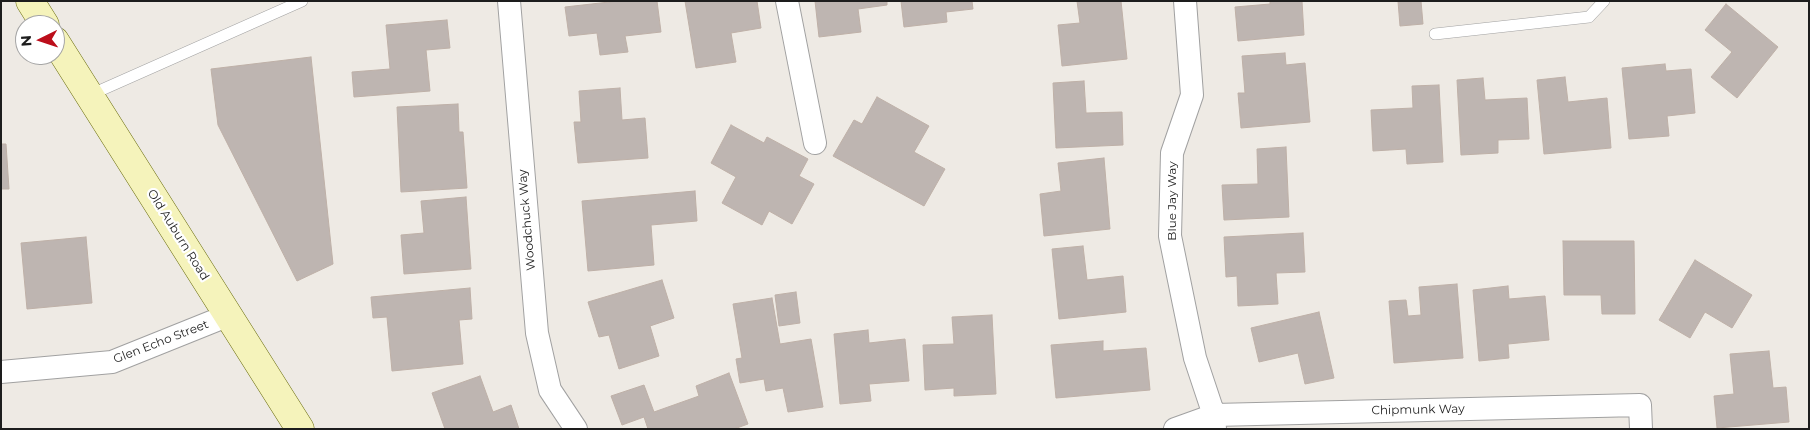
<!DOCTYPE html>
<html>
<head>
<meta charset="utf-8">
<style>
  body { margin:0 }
  #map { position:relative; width:1810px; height:430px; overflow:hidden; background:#eeeae4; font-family:Montserrat,sans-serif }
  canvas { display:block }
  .frame { position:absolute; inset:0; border:2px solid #1d1d1d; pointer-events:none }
  .north { position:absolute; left:15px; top:15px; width:50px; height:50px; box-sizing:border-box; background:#fff; border:1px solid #a5a5a5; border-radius:50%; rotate:266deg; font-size:14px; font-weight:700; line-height:20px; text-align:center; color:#1d1d1d }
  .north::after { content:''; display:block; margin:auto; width:18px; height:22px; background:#bc0e1b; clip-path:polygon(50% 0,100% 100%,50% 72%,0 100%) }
</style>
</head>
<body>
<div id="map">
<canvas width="1810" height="430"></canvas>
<div class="frame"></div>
<div class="north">N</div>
</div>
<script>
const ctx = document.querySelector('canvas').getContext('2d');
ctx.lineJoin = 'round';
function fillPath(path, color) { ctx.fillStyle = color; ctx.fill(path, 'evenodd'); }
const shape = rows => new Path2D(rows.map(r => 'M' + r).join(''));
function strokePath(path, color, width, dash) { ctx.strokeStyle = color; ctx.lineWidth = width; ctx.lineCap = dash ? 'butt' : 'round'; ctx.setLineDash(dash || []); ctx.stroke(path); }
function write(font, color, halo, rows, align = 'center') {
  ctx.font = font + ' Montserrat,sans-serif'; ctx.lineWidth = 4.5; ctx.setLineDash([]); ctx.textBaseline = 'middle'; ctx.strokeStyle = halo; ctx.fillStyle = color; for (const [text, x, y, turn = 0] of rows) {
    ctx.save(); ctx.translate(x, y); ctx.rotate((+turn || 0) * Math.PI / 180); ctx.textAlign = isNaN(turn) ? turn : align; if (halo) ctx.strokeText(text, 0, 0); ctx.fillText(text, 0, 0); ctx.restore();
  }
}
const building = shape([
  [618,1,657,1,661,32,625,36,628,52,600,55,597,33,569,36,565,7,618,1],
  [685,1,757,1,761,28,731,33,736,62,696,68,685,1],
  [815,1,887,1,887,5,858,9,861,32,819,37,815,1],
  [901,1,972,1,973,9,946,12,947,22,904,27,901,1],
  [1077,1,1121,1,1127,59,1062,66,1058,25,1080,23,1077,1],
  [1270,1,1302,1,1304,35,1238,41,1235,7,1270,4,1270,1],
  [1398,1,1421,1,1423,24,1400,26,1398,1],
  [1726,4,1778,47,1737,98,1711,77,1732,52,1705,30,1726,4],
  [447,20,450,48,426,50,430,91,354,97,352,72,390,69,386,25,447,20],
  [1285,53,1286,65,1305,63,1310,122,1241,128,1238,93,1245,93,1242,56,1285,53],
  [311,57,333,264,297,281,218,125,211,69,311,57],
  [1665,64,1666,71,1691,69,1695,113,1667,116,1669,136,1629,139,1622,68,1665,64],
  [1565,77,1568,102,1607,98,1611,148,1544,154,1537,80,1565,77],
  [1483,78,1485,100,1527,98,1529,139,1498,140,1498,153,1461,155,1457,80,1483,78],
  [1084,81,1086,113,1122,112,1123,145,1056,148,1053,83,1084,81],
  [1439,85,1443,162,1407,164,1406,149,1373,151,1371,110,1413,108,1412,86,1439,85],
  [620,88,622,120,645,118,648,158,578,163,574,122,581,122,579,91,620,88],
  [877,97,929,126,914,152,945,169,924,206,833,156,854,120,862,124,877,97],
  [458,104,459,132,463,132,467,188,401,192,397,107,458,104],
  [731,125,764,143,767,137,808,159,799,176,814,184,792,224,769,211,762,225,722,203,736,177,711,163,731,125],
  [1,144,6,144,9,189,1,189,1,144],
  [1286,147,1289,217,1224,220,1222,185,1258,184,1257,149,1286,147],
  [1104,158,1110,229,1044,236,1040,194,1061,191,1058,163,1104,158],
  [695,191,697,221,651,225,654,265,588,271,582,201,695,191],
  [466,197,471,269,404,274,401,235,424,233,421,201,466,197],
  [1303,233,1305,272,1276,273,1278,304,1238,306,1237,276,1226,277,1224,237,1303,233],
  [86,237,92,303,27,309,21,243,86,237],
  [1563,241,1634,241,1635,314,1602,314,1601,295,1564,295,1563,241],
  [1083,246,1087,280,1123,276,1126,312,1059,319,1052,249,1083,246],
  [1695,260,1752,295,1732,328,1705,312,1690,338,1659,320,1695,260],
  [662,280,674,318,650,326,659,356,619,369,609,335,599,337,588,302,662,280],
  [1457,284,1463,358,1394,363,1389,301,1406,300,1408,316,1421,315,1419,287,1457,284],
  [1508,286,1509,299,1545,296,1549,340,1508,344,1509,358,1479,361,1473,290,1508,286],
  [470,288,472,319,459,320,463,364,392,371,387,317,373,318,371,297,470,288],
  [796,292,800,323,779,326,775,295,796,292],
  [772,298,780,344,811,339,823,407,788,412,783,388,766,391,764,379,740,383,736,359,742,358,733,304,772,298],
  [1319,312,1334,378,1305,384,1298,353,1259,362,1251,328,1319,312],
  [992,315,996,394,954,396,954,388,925,390,923,345,954,344,952,317,992,315],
  [868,330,869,343,905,339,909,381,869,384,871,401,840,404,834,334,868,330],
  [1103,341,1103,351,1146,348,1150,390,1056,398,1051,345,1103,341],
  [1769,351,1773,388,1786,387,1789,422,1717,428,1714,396,1734,394,1730,354,1769,351],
  [729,373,748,424,734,429,648,429,644,417,622,425,611,396,644,385,654,412,699,396,696,386,729,373],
  [480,376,493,412,511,405,519,429,445,429,432,393,480,376]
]);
fillPath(building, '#beb5b1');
strokePath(building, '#beb0a7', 1);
const service = shape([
  [1435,34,1589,17,1604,1],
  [90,95,302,1]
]);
const minor = shape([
  [509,1,537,333,550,390,576,429],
  [787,1,815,143],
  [1185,1,1192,95,1172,153,1170,236,1195,358,1214,415,1215,429],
  [1,372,112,362,229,315],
  [1175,429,1214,415,1640,405,1641,429]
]);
const secondary = shape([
  [30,1,45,25],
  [55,41,300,429]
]);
strokePath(service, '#a1a1a1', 12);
strokePath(minor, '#a1a1a1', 24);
strokePath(secondary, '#696c0c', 29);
strokePath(service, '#fff', 11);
strokePath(minor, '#fff', 22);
strokePath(secondary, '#f5f3bb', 28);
write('12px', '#1d1d1d', '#fff', [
  ["Blue Jay Way",1172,201,-90],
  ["Woodchuck Way",527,220,-95],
  ["Old Auburn Road",178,235,58],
  ["Glen Echo Street",161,342,-21],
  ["Chipmunk Way",1418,410,-1]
]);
</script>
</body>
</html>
